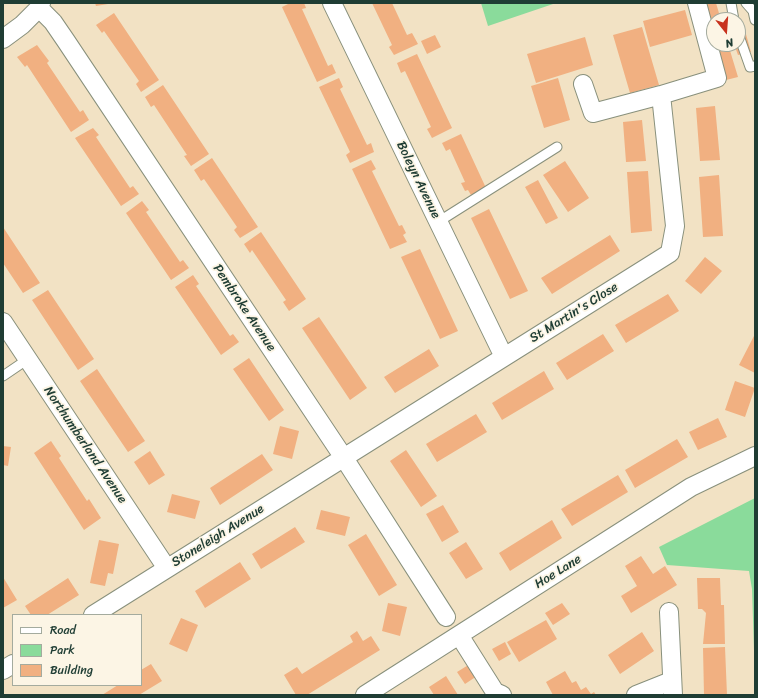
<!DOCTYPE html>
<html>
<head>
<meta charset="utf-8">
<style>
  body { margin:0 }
  #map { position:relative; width:758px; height:698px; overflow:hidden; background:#f2e2c4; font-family:Sriracha,sans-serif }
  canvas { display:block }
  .frame { position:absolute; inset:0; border:4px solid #1f3d34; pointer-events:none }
  .legend { position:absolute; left:12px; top:614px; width:130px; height:72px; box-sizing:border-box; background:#fcf5e5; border:1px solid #a4ab9e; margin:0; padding:5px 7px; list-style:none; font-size:12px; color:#1f3d34 }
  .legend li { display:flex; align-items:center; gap:8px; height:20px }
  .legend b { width:20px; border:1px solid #a4ab9e }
  .north { position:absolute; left:706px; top:12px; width:40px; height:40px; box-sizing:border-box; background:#fcf5e5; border:1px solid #a4ab9e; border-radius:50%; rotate:163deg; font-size:11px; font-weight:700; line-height:16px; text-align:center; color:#1f3d34 }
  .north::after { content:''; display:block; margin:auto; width:14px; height:18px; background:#c8321e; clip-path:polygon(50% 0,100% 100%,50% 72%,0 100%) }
</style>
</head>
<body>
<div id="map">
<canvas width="758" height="698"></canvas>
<div class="frame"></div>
<ul class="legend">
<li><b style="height:5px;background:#fff"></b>Road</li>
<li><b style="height:11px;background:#8adb9b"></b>Park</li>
<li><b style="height:11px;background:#f1b081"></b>Building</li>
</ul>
<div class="north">N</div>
</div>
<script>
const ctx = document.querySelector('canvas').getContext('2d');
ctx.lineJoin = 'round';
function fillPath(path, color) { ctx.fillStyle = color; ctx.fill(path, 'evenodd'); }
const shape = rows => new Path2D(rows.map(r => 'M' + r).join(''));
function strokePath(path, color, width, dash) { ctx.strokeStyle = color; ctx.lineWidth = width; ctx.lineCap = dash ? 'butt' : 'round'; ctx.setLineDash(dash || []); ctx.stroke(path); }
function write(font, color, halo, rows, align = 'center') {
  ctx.font = font + ' Sriracha,sans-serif'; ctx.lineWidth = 3.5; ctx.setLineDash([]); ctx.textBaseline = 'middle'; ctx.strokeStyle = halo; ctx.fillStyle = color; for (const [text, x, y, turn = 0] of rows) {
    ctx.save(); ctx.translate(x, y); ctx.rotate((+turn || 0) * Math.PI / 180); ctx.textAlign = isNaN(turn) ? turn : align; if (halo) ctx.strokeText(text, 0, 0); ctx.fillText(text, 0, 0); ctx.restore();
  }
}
fillPath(shape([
  [481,3,556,3,488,26],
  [755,498,755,681,752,589,749,571,667,565,659,547]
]), '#8adb9b');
fillPath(shape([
  [95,3,108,3,108,4,96,6],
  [290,3,304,3,306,8,302,9,328,66,332,64,336,73,317,82,282,7],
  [372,3,392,3,407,35,412,33,418,44,394,55,389,47,392,45],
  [703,3,716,3,721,20,714,20,714,39],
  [685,10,692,35,650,47,643,21],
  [114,13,159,80,141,92,136,84,139,81,104,31,102,33,96,25],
  [642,27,659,85,630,93,613,35],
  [744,27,751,52,738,55,734,44,738,44,738,28],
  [435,35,441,47,427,54,421,41],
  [585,37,593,65,536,83,527,54],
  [715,44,728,44,738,77,726,80],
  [37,45,49,61,47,63,80,112,83,110,89,120,71,132,27,65,25,67,17,57],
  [417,54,452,128,432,138,427,129,431,127,405,71,401,73,397,63],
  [339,78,343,87,340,89,367,145,371,143,374,152,350,163,346,155,350,152,319,87],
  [558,78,570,120,544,128,531,86],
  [163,85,209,154,191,166,184,156,187,155,154,105,151,107,145,97],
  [715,106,720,160,700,161,696,108],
  [642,120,646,161,626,162,623,122],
  [93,128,99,135,96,137,130,188,133,186,139,194,121,206,75,138],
  [461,134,486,188,471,195,468,190,465,191,461,183,465,182,450,149,446,151,442,143],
  [212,158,258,227,240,238,234,230,237,227,204,179,201,181,194,170],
  [371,160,376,169,372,171,399,226,402,225,406,233,403,235,407,242,390,249,352,169],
  [565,161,589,198,568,212,543,175],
  [648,171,652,231,631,233,627,172],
  [719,175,723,236,703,237,699,177],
  [538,180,558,218,546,224,525,187],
  [142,201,149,210,146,212,180,262,183,260,189,268,171,280,126,213],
  [489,209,528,291,510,299,471,218],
  [3,227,40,283,23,293,3,263],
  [261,232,306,299,289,311,283,302,286,300,252,250,250,253,244,244],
  [610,235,620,251,552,294,541,278],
  [420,249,458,331,440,339,401,257],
  [705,257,722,271,701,294,685,281],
  [193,275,199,284,196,286,230,336,233,334,239,342,221,355,175,287],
  [48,290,94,359,78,370,32,300],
  [668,294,679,311,626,343,615,325],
  [319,317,367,388,350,400,302,328],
  [603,334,614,351,567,380,556,363],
  [755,334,755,373,739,365],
  [429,349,439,366,395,393,384,377],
  [249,358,284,410,269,421,233,369],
  [97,369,145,441,128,452,80,381],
  [544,371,554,389,502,420,492,403],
  [735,381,755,388,745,417,725,410],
  [476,414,487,432,437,462,426,444],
  [718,418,727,437,698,450,689,432],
  [280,426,299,431,292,459,273,454],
  [677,439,688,457,635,488,625,470],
  [51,441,61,456,59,458,87,501,89,499,101,518,84,530,34,453],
  [3,446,11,447,8,466,3,465],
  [406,450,437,496,421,507,390,461],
  [150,451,165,475,149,485,134,462],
  [262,454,273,470,220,505,210,488],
  [618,475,628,492,572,526,561,509],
  [172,494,200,501,195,519,167,512],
  [443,505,459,532,442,542,426,514],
  [321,510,350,517,345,536,316,529],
  [552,520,562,538,510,571,499,553],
  [295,527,305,542,261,569,252,554],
  [366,534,397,585,379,596,348,545],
  [99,540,119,544,113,574,108,573,105,586,90,583],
  [466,542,483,569,466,579,449,553],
  [641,556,653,574,665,566,677,585,631,613,621,596,637,586,625,566],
  [240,562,251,579,205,608,195,591],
  [3,577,17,600,3,608],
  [68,578,79,595,47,615,31,615,25,606],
  [697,578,720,578,721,605,724,605,725,644,703,644,706,613,702,609,698,609],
  [388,603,407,607,400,636,382,631],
  [562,603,570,614,553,625,545,613],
  [181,618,198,625,187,652,169,644],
  [546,620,557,639,519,662,507,642],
  [357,631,363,641,371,636,380,650,307,695,296,695,284,675,297,667,302,674,353,642,350,636],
  [642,632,654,651,620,674,608,655],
  [505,642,511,654,499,661,492,649],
  [725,647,727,695,704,695,703,648],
  [151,664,162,681,139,695,102,695,118,685,141,685,141,670],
  [470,664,477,676,465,684,457,672],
  [565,671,572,683,576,681,581,690,586,687,591,694,594,692,596,695,553,695,546,682],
  [446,676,458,695,434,695,429,687]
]), '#f1b081');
const lane = shape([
  [731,3,734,20],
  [746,3,753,11],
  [755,10,753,11,755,20],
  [738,33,750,67,755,66],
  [438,222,557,147],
  [3,376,28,359]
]);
const street = shape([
  [332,3,504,357],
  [39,8,53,22,66,41,344,458,446,617],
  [3,39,22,25,39,8,41,3],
  [583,84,593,113,661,95,717,78,697,3],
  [3,322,166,567],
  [669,612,673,695],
  [93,615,670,253,675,226,661,95],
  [459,635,495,692,502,695],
  [3,670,13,664],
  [365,695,691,487,755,456],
  [636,695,671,681]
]);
strokePath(lane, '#88907c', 11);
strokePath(street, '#88907c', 20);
strokePath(lane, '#fff', 9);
strokePath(street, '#fff', 18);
write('13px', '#1f3d34', '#fcf5e5', [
  ["Boleyn Avenue",418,180,64],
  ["Pembroke Avenue",244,308,56],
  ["St Martin's Close",574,313,-32],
  ["Northumberland Avenue",85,445,56],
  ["Stoneleigh Avenue",218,536,-32],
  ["Hoe Lane",558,572,-32]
]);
</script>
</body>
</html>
